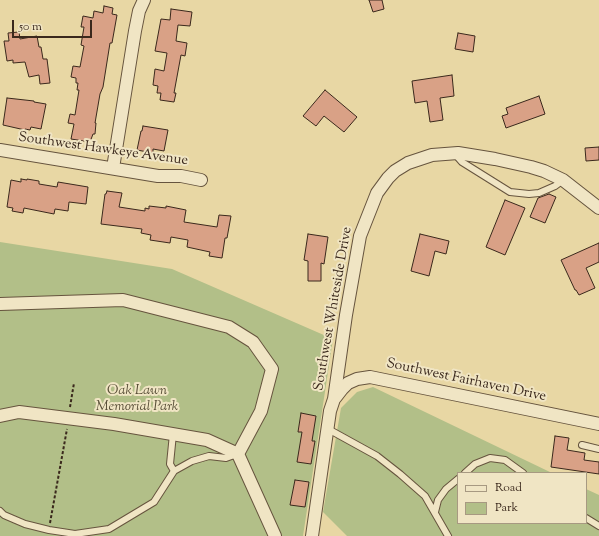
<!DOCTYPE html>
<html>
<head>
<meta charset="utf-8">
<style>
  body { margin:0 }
  #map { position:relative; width:599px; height:536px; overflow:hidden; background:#e8d7a4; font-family:"Sorts Mill Goudy",serif }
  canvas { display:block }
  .legend { position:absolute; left:457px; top:472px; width:130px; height:52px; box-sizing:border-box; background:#f0e5c4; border:1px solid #a79981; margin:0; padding:5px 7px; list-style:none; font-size:12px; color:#3a281c }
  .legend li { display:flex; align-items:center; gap:8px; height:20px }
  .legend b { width:20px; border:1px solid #a79981 }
  .scale { position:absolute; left:12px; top:20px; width:80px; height:18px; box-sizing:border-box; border:2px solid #3a281c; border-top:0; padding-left:5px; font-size:12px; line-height:14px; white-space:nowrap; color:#3a281c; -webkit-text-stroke:3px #f0e5c4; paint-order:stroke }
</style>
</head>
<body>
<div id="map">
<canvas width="599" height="536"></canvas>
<ul class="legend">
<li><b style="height:5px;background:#f0e5c4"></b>Road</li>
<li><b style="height:11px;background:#b2bf88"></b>Park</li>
</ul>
<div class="scale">50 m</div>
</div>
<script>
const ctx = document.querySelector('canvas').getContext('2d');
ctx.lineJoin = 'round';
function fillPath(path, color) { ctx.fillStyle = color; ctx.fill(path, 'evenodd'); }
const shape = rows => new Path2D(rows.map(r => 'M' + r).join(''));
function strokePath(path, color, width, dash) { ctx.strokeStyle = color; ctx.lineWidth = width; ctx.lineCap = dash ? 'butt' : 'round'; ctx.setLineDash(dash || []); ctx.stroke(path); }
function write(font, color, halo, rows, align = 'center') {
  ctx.font = font + ' "Sorts Mill Goudy",serif'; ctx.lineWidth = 4; ctx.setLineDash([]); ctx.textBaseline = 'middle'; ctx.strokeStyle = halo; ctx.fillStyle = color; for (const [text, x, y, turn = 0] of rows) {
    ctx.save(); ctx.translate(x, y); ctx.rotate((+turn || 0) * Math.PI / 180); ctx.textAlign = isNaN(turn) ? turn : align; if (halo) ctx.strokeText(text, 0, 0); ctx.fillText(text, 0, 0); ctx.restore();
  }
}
fillPath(shape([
  [0,242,172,269,333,339,303,536,0,536],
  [373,387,552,473,458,473,458,523,586,523,586,489,599,495,599,536,347,536,323,512,341,408,357,392]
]), '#b2bf88');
const building = shape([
  [369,0,382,0,384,9,373,12,369,0],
  [104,6,113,8,112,14,117,15,112,43,110,43,103,87,100,94,95,123,96,123,95,134,93,134,90,142,71,139,74,124,68,123,70,114,75,115,79,90,77,90,78,83,76,83,76,78,71,77,73,66,80,67,84,46,81,45,84,27,81,27,83,16,93,18,94,11,103,13,104,6],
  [171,9,192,12,190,26,178,25,176,41,187,43,185,56,181,55,174,93,176,93,174,102,160,100,161,93,157,93,158,86,153,85,155,69,164,71,167,53,155,51,161,19,170,20,171,9],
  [19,32,20,39,37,36,39,47,41,47,43,59,47,59,50,83,40,84,39,75,29,77,25,62,13,63,13,60,7,61,4,41,9,41,8,33,19,32],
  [458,33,475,36,473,52,455,49,458,33],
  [452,75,454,96,440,98,443,120,430,122,427,101,415,103,412,81,452,75],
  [325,90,357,117,344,132,324,116,316,126,303,116,325,90],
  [539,96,545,114,506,128,502,116,508,114,506,108,539,96],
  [7,98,34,101,34,102,46,104,41,129,31,127,30,130,25,129,25,130,3,125,7,98],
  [143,126,168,130,164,151,153,149,153,153,137,150,141,131,142,131,143,126],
  [599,147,599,160,586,161,585,148,599,147],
  [21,179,27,180,27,179,39,181,39,184,57,187,58,182,88,187,86,204,69,202,68,211,55,209,54,214,24,208,23,213,12,211,13,208,7,207,11,180,21,182,21,179],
  [107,191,122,193,119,207,145,211,145,208,149,209,149,206,166,208,166,206,186,210,184,222,217,227,219,215,231,216,227,238,225,238,222,258,209,256,210,252,187,247,188,240,171,237,170,243,150,240,151,235,141,233,142,229,101,224,105,194,106,194,107,191],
  [549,194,556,197,545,223,530,217,538,198,549,194],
  [505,200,525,208,505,255,486,247,505,200],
  [308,234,328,237,324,264,321,263,321,281,308,281,308,261,304,260,308,234],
  [420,234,449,241,446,254,435,251,429,276,411,271,420,234],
  [599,243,599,262,586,268,595,288,579,295,576,290,575,290,561,260,599,243],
  [301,413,316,416,312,441,315,441,311,464,297,462,302,432,298,432,301,413],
  [555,436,569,438,567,450,585,453,584,460,599,462,599,474,551,467,555,436],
  [295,480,309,482,305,507,290,505,295,480]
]);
fillPath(building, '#d9a186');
strokePath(building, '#3a281c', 1);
const lane = shape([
  [455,154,462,162,510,192,529,194,539,193,555,186,563,180],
  [328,429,377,456,400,474,425,496,448,536],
  [173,434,170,464,174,471],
  [582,445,599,449],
  [465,473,475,464,490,458,505,460,523,473],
  [0,511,4,515,25,524,49,530,75,534,109,529,154,502,174,471,192,461,209,456,226,458,237,454],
  [435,512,438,500,446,489,458,479],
  [586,518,599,526]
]);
const street = shape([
  [0,150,158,176,181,176,201,180],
  [113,168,135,31,139,11,144,0],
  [0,304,123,300,229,327,253,342,272,369,261,411,238,454],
  [335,398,342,389,348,383,357,379,370,377,599,424],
  [0,416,19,412,114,424,207,440,238,454,275,536],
  [312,536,330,411,334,399,346,315,360,236,377,193,388,178,395,171,408,163,432,155,458,153,495,159,531,167,544,171,563,180,599,208]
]);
strokePath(lane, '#66543e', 8);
strokePath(street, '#66543e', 14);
strokePath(shape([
  [70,407,74,383],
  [50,523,67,429]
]), '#3a281c', 2, [3, 2]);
strokePath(lane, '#f0e5c4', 6);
strokePath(street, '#f0e5c4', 12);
write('14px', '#3a281c', '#f0e5c4', [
  ["Southwest Hawkeye Avenue",103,150,8],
  ["Southwest Whiteside Drive",334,309,-80],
  ["Southwest Fairhaven Drive",466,381,12]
]);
write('italic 14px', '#584e37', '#f0e5c4', [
  ["Oak Lawn",137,392],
  ["Memorial Park",137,408]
]);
</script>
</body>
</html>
